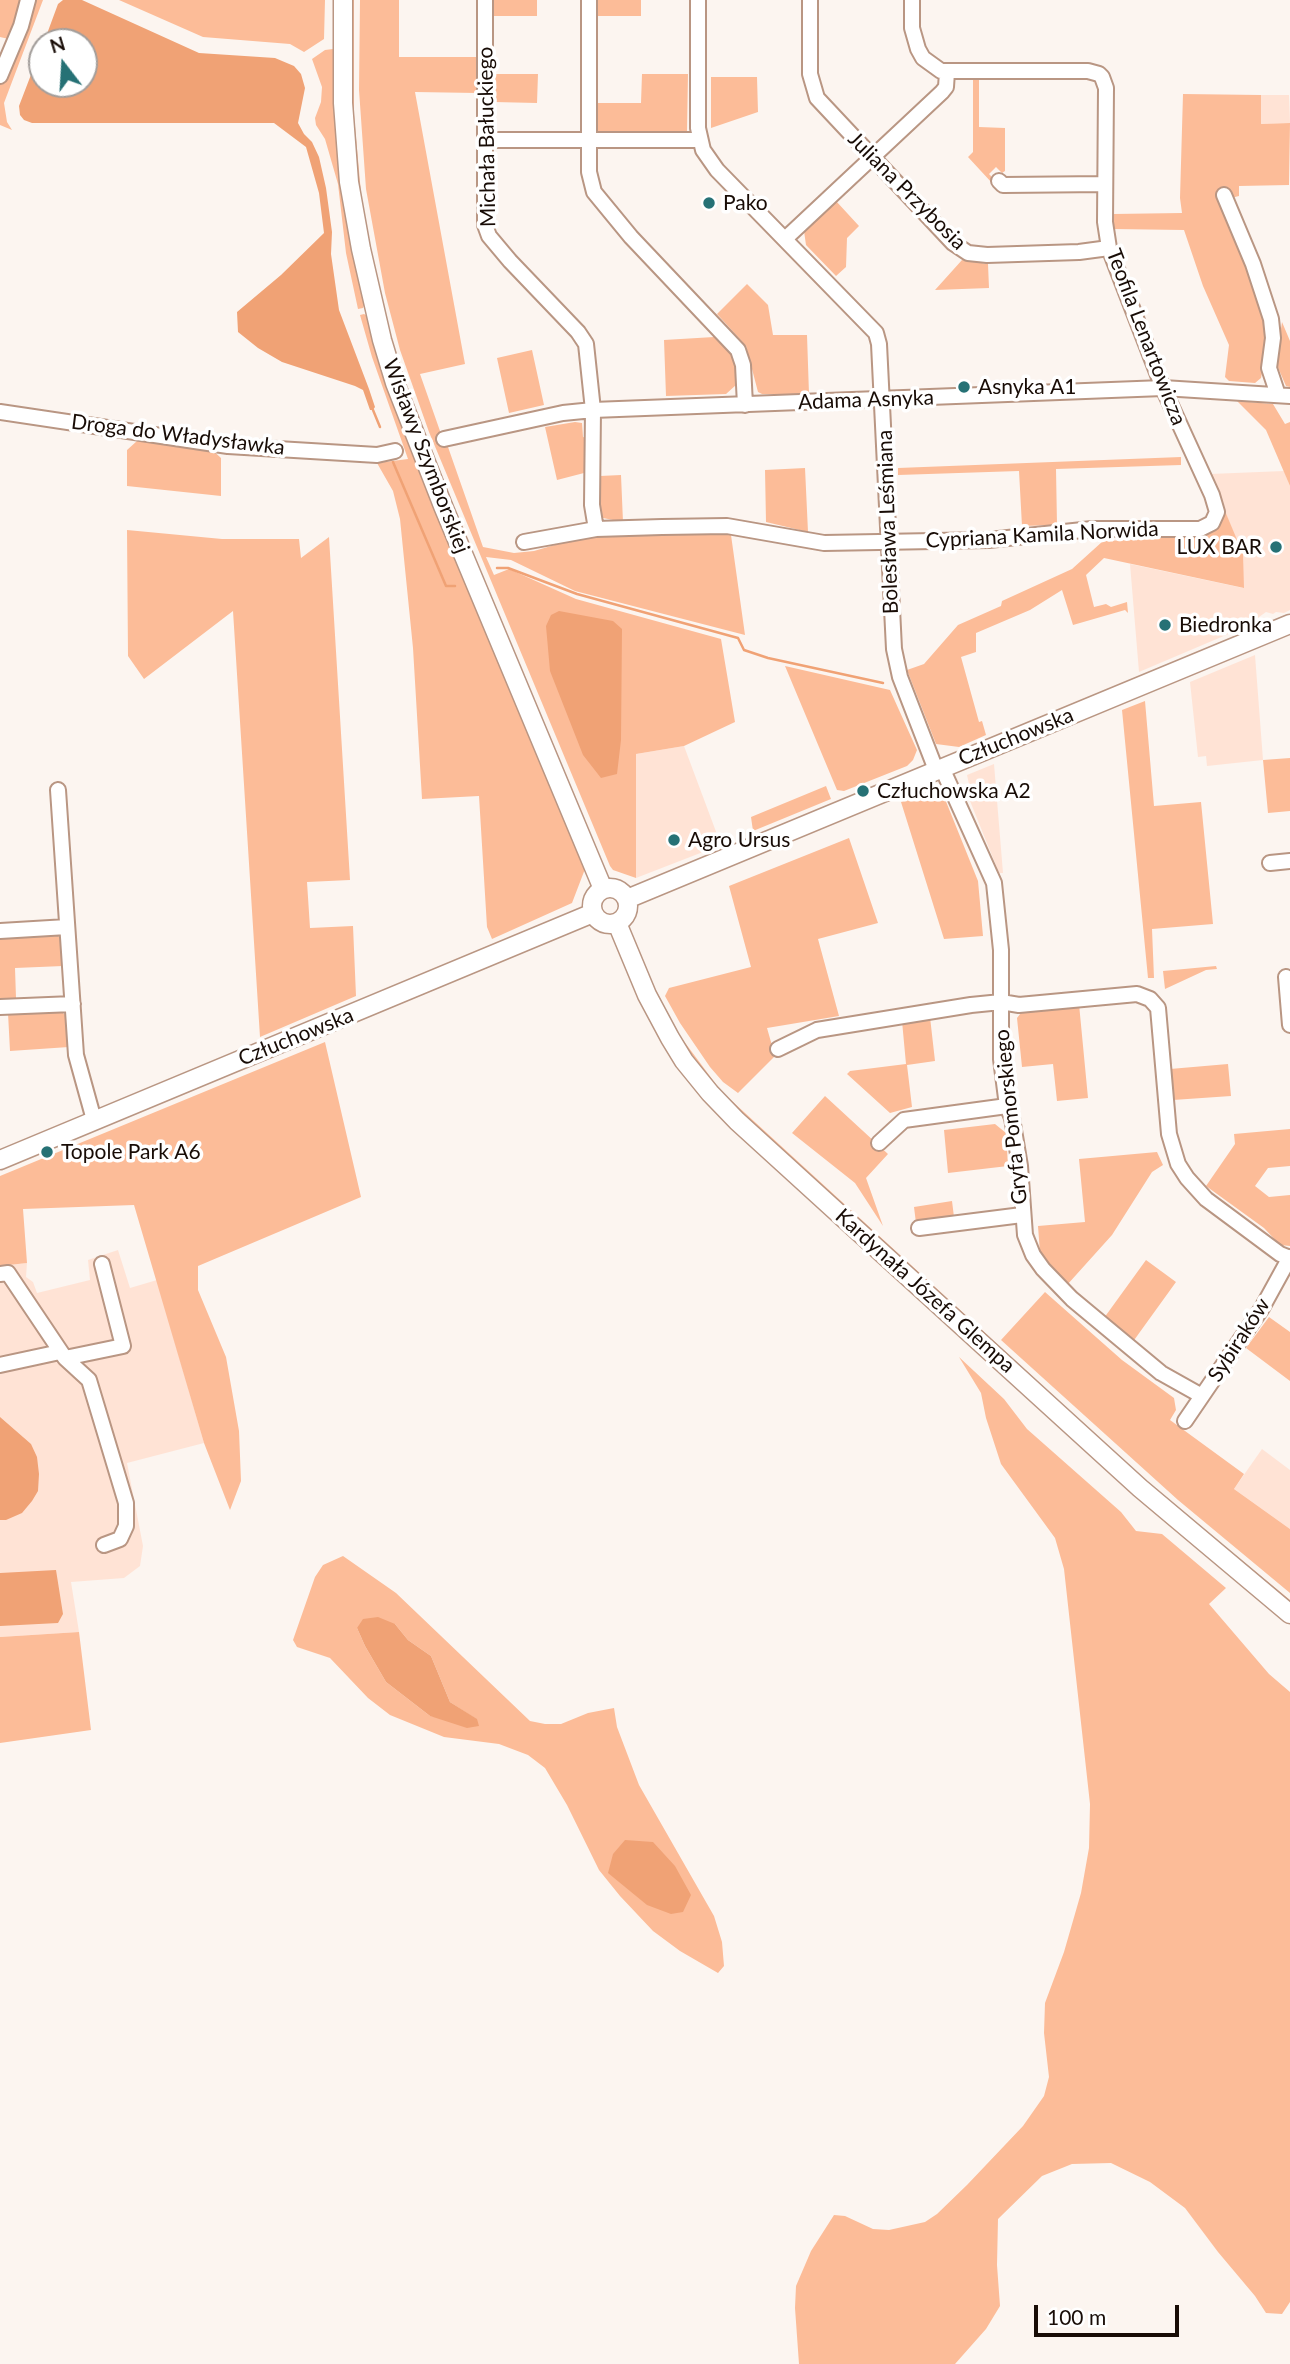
<!DOCTYPE html>
<html>
<head>
<meta charset="utf-8">
<style>
  body { margin:0 }
  #map { position:relative; width:1290px; height:2364px; overflow:hidden; background:#fcf5f0; font-family:Lato,sans-serif }
  canvas { display:block }
  .north { position:absolute; left:28px; top:28px; width:70px; height:70px; box-sizing:border-box; background:#fff; border:2px solid #a39e9b; border-radius:50%; rotate:343deg; font-size:19px; font-weight:700; line-height:28px; text-align:center; color:#180c06 }
  .north::after { content:''; display:block; margin:auto; width:24px; height:32px; background:#267175; clip-path:polygon(50% 0,100% 100%,50% 72%,0 100%) }
  .scale { position:absolute; left:1034px; top:2305px; width:145px; height:32px; box-sizing:border-box; border:4px solid #180c06; border-top:0; padding-left:9px; font-size:21px; line-height:24px; white-space:nowrap; color:#180c06; -webkit-text-stroke:5px #fff; paint-order:stroke }
</style>
</head>
<body>
<div id="map">
<canvas width="1290" height="2364"></canvas>
<div class="north">N</div>
<div class="scale">100 m</div>
</div>
<script>
const ctx = document.querySelector('canvas').getContext('2d');
ctx.lineJoin = 'round';
function fillPath(path, color) { ctx.fillStyle = color; ctx.fill(path, 'evenodd'); }
const shape = rows => new Path2D(rows.map(r => 'M' + r).join(''));
function strokePath(path, color, width, dash) { ctx.strokeStyle = color; ctx.lineWidth = width; ctx.lineCap = dash ? 'butt' : 'round'; ctx.setLineDash(dash || []); ctx.stroke(path); }
function write(font, color, halo, rows, align = 'center') {
  ctx.font = font + ' Lato,sans-serif'; ctx.lineWidth = 7; ctx.setLineDash([]); ctx.textBaseline = 'middle'; ctx.strokeStyle = halo; ctx.fillStyle = color; for (const [text, x, y, turn = 0] of rows) {
    ctx.save(); ctx.translate(x, y); ctx.rotate((+turn || 0) * Math.PI / 180); ctx.textAlign = isNaN(turn) ? turn : align; if (halo) ctx.strokeText(text, 0, 0); ctx.fillText(text, 0, 0); ctx.restore();
  }
}
fillPath(shape([
  [1261,95,1289,95,1290,123,1261,124],
  [1284,471,1290,486,1290,610,1284,613,1276,612,1273,614,1266,612,1259,617,1259,621,1139,672,1130,564,1243,588,1242,554,1210,474],
  [1255,655,1263,760,1207,766,1206,756,1198,757,1190,682],
  [684,746,721,845,636,878,636,754],
  [994,764,1003,873,999,873,966,791,970,789,967,775],
  [118,1250,130,1288,157,1280,204,1443,127,1463,143,1546,140,1566,124,1578,71,1582,79,1632,0,1637,0,1266,27,1263,26,1277,33,1282,37,1293,90,1280,88,1260],
  [1262,1449,1290,1470,1290,1529,1234,1489]
]), '#ffe3d5');
fillPath(shape([
  [0,0,43,0,4,103,7,122,12,130,0,125,0,76,13,40,0,37],
  [119,0,325,0,324,39,304,52,290,44,203,37],
  [350,0,354,0,354,115,362,204,383,308,393,346,426,440,585,820,581,821,482,584,391,351,359,204,350,110],
  [360,0,399,0,399,57,477,57,477,93,415,92,465,364,420,374,440,431,438,441,448,447,483,547,514,553,534,551,589,535,731,535,745,635,575,591,511,560,486,557,494,575,509,569,576,599,721,639,735,722,684,746,636,754,636,878,613,870,610,866,429,432,400,350,385,293,366,189,359,90],
  [494,0,537,0,537,16,494,16],
  [598,0,641,0,641,16,598,16],
  [333,49,337,52,365,303,363,308,358,309,346,253,338,184,325,139,316,125,315,118,321,102,322,87,312,59,325,50],
  [494,74,538,74,537,103,494,102],
  [642,74,688,74,687,131,680,131,678,133,599,133,596,130,596,115,598,114,598,103,641,103],
  [711,77,757,77,758,112,711,128],
  [973,79,979,79,979,127,1005,128,1005,171,1002,173,996,167,989,174,995,180,992,183,968,157,973,152],
  [1183,94,1261,95,1261,124,1290,123,1289,185,1239,186,1239,196,1231,198,1223,208,1229,226,1254,279,1269,338,1261,378,1255,383,1229,381,1225,377,1229,345,1203,286,1184,230,1113,229,1113,214,1182,213,1180,198],
  [836,201,859,226,847,238,846,267,836,276,806,245,804,231],
  [962,260,988,264,989,288,935,290],
  [747,284,768,305,773,335,807,335,809,394,762,394,758,392,746,346,717,314],
  [364,314,369,317,585,869,572,903,492,939,487,927,479,796,422,799,413,648,400,519,393,491,377,463,408,459,372,357,360,315],
  [1282,322,1290,341,1290,387,1286,386,1276,363],
  [714,337,732,355,736,365,736,385,726,394,666,396,664,340],
  [532,350,544,405,509,413,497,358],
  [1237,401,1273,404,1285,424,1290,422,1290,486,1266,430],
  [575,422,582,423,583,437,587,438,584,473,557,480,545,427],
  [137,441,209,447,221,458,221,496,127,486,127,450],
  [1181,457,1181,465,1056,469,1057,525,1022,526,1019,471,898,475,898,468],
  [805,468,808,532,766,522,765,470],
  [621,475,623,522,603,518,598,508,600,476],
  [1225,511,1243,554,1244,588,1104,558,1086,575,1094,607,1106,604,1111,607,1127,602,1128,613,1125,610,1073,625,1062,590,1030,610,976,633,976,652,961,657,979,722,982,721,986,735,959,747,936,744,907,670,924,664,958,625,1001,606,1002,601,1072,569,1103,541,1127,540,1131,535,1204,536,1219,526],
  [127,530,222,539,299,539,301,558,329,537,350,880,307,882,310,928,353,926,356,996,260,1037,233,611,144,679,128,656],
  [785,666,890,690,917,750,913,760,907,766,844,791,837,790],
  [1145,701,1154,806,1201,802,1213,924,1152,929,1154,978,1148,978,1122,710],
  [1290,758,1290,811,1268,813,1263,760],
  [826,786,831,799,753,831,751,817],
  [928,791,945,799,978,881,983,936,944,939,901,802],
  [849,838,878,923,818,939,839,1016,767,1028,775,1056,738,1093,723,1082,710,1067,680,1023,665,996,669,988,751,967,729,886],
  [56,935,62,939,63,966,15,968,16,998,0,999,0,938],
  [633,942,635,942,650,979,680,1036,721,1091,1162,1495,1290,1600,1290,1605,1200,1533,739,1114,702,1074,664,1016],
  [1216,966,1217,969,1206,970,1165,989,1163,971],
  [1079,1004,1088,1098,1057,1101,1053,1064,1022,1067,1017,1018,1024,1009],
  [60,1011,67,1016,69,1047,10,1051,8,1013],
  [930,1017,935,1061,907,1065,912,1107,890,1113,847,1074,850,1071,906,1064,902,1021],
  [325,1042,361,1197,198,1266,198,1290,226,1357,239,1431,241,1481,230,1510,204,1443,134,1205,23,1209,27,1263,0,1266,0,1176],
  [1228,1064,1231,1096,1173,1100,1170,1069],
  [825,1096,888,1154,866,1178,883,1226,855,1183,792,1133],
  [995,1124,1006,1133,1008,1166,948,1173,944,1130],
  [1290,1129,1290,1166,1268,1168,1255,1186,1269,1197,1290,1195,1290,1246,1280,1245,1264,1228,1206,1186,1235,1144,1234,1134],
  [1157,1152,1163,1165,1152,1172,1112,1235,1067,1285,1049,1269,1040,1253,1038,1226,1085,1222,1079,1159],
  [952,1201,954,1217,916,1223,914,1207],
  [1146,1260,1176,1282,1132,1343,1104,1318],
  [1045,1292,1122,1360,1174,1398,1176,1410,1170,1420,1244,1474,1234,1489,1290,1529,1290,1593,1178,1500,1001,1340],
  [1269,1317,1290,1332,1290,1381,1246,1348],
  [959,1357,1004,1399,1027,1429,1121,1512,1136,1531,1162,1534,1226,1588,1209,1604,1269,1674,1290,1692,1290,2302,1282,2314,1266,2313,1255,2296,1218,2252,1185,2208,1150,2182,1111,2163,1072,2164,1042,2176,998,2219,997,2265,1000,2306,986,2329,955,2364,799,2364,795,2308,796,2286,811,2251,834,2215,845,2216,873,2229,889,2230,925,2222,937,2214,967,2185,1023,2126,1044,2096,1049,2077,1044,2033,1045,2003,1064,1952,1081,1893,1089,1848,1090,1804,1064,1569,1055,1538,1001,1464,986,1418,981,1393],
  [343,1556,396,1593,530,1721,545,1724,561,1724,588,1713,614,1708,617,1727,639,1785,714,1916,722,1942,724,1966,718,1973,680,1951,653,1931,620,1896,599,1870,567,1805,545,1768,528,1755,499,1744,444,1737,390,1715,368,1698,330,1658,297,1647,293,1640,315,1577,323,1565],
  [395,1624,408,1640,431,1656,450,1702,476,1719,430,1716,386,1682,365,1646,357,1628],
  [79,1632,91,1730,0,1743,0,1637]
]), '#fcbc98');
fillPath(shape([
  [63,0,82,0,199,53,275,58,294,66,301,74,305,88,298,123,304,134,312,142,319,157,326,188,332,232,331,254,339,310,369,389,375,407,373,410,370,410,363,390,355,386,282,362,258,348,238,332,237,312,281,275,324,233,319,193,306,147,274,123,32,123,24,120,20,115,19,106,42,46,42,84,84,84,84,42,44,42,58,4],
  [559,611,613,621,622,629,621,740,617,774,601,778,583,755,550,671,546,626,551,615],
  [0,1417,31,1444,37,1457,39,1474,38,1491,32,1501,22,1513,6,1520,0,1520],
  [56,1570,63,1614,58,1623,0,1626,0,1573],
  [378,1617,395,1624,408,1640,431,1656,450,1702,477,1719,479,1726,467,1728,430,1716,386,1682,365,1646,357,1628,363,1619],
  [625,1840,653,1842,675,1866,691,1895,683,1912,671,1914,647,1905,608,1873,613,1854]
]), '#f0a275');
strokePath(shape([
  [373,410,380,427],
  [393,462,446,586,455,586],
  [497,568,508,568,577,594,738,638,744,650,768,658,883,683]
]), '#f0a275', 2.5);
const minor = shape([
  [485,0,485,225,489,236,510,261,578,332,586,344,593,410,592,505,596,529],
  [589,0,589,172,594,192,631,237,738,350,743,365,745,405],
  [698,0,698,128,703,150,717,170,876,333,879,344,894,649,900,677,936,770],
  [810,0,810,74,817,98,953,243,968,253,987,255,1079,252,1109,248],
  [0,76,21,26,28,0],
  [486,140,699,140],
  [999,181,1003,185,1105,184],
  [1224,195,1253,264,1271,319,1273,338,1269,368,1278,395],
  [785,239,942,92,946,87,947,72],
  [0,412,228,446,377,455,395,451],
  [444,439,563,413,593,410,1163,388,1290,396],
  [524,542,596,529,662,527,727,526,824,543,989,540,1092,529,1200,529,1212,523,1217,512,1212,495,1163,388,1109,248,1105,222,1106,88,1102,77,1099,74,1088,71,941,71,923,58,918,49,912,28,912,0],
  [942,768,994,883,1001,950,1001,1059,1007,1106,1012,1118,1020,1166,1025,1235,1033,1255,1043,1269,1072,1299,1161,1373,1202,1396],
  [58,790,76,1055,94,1120],
  [1270,863,1290,861],
  [0,931,67,927],
  [1286,977,1290,1025],
  [0,1007,73,1004],
  [778,1049,817,1030,971,1005,1001,1002,1019,1005,1137,994,1150,999,1158,1008,1169,1134,1178,1164,1187,1178,1206,1199,1280,1254,1290,1258],
  [879,1143,904,1120,1007,1106],
  [919,1228,1022,1215],
  [0,1274,8,1273,65,1358,123,1346,102,1264],
  [65,1358,89,1380,126,1503,126,1526,120,1539,104,1545],
  [0,1365,60,1352],
  [1185,1421,1262,1308,1290,1257]
]);
const major = shape([
  [343,0,343,103,349,182,361,249,382,340,395,383,443,506,603,889],
  '592 906a18 18 0 1 1 36 0a18 18 0 1 1-36 0Z',
  [627,899,1290,624],
  [617,923,647,995,670,1038,684,1061,710,1093,737,1121,1140,1488,1290,1614],
  [0,1160,593,913]
]);
strokePath(minor, '#b99683', 18);
strokePath(major, '#b99683', 21);
strokePath(minor, '#fff', 14);
strokePath(major, '#fff', 18);
for (const [x, y, r, color] of [
  [709,203,7,"#267175"],
  [964,387,7,"#267175"],
  [1276,547,7,"#267175"],
  [1165,625,7,"#267175"],
  [863,791,7,"#267175"],
  [674,840,7,"#267175"],
  [47,1152,7,"#267175"]
]) { const dot = new Path2D(); dot.arc(x, y, r, 0, 2 * Math.PI); ctx.fillStyle = color; ctx.fill(dot); strokePath(dot, '#fff', 2.5); }
write('21px', '#180c06', '#fff', [
  ["Michała Bałuckiego",487,137,-91],
  ["Juliana Przybosia",907,191,45],
  ["Teofila Lenartowicza",1146,337,69],
  ["Adama Asnyka",866,400,-2],
  ["Droga do Władysławka",178,435,7],
  ["Wisławy Szymborskiej",426,456,69],
  ["Bolesława Leśmiana",888,522,-92],
  ["Cypriana Kamila Norwida",1042,535,-3],
  ["Człuchowska",1016,737,-22],
  ["Człuchowska",296,1037,-22],
  ["Gryfa Pomorskiego",1011,1117,-96],
  ["Kardynała Józefa Glempa",925,1291,42],
  ["Sybiraków",1239,1340,-57]
]);
write('21px', '#180c06', '#fff', [
  ["Pako",723,203],
  ["Asnyka A1",978,387],
  ["LUX BAR",1262,547,"right"],
  ["Biedronka",1179,625],
  ["Człuchowska A2",877,791],
  ["Agro Ursus",688,840],
  ["Topole Park A6",61,1152]
], 'left');
</script>
</body>
</html>
